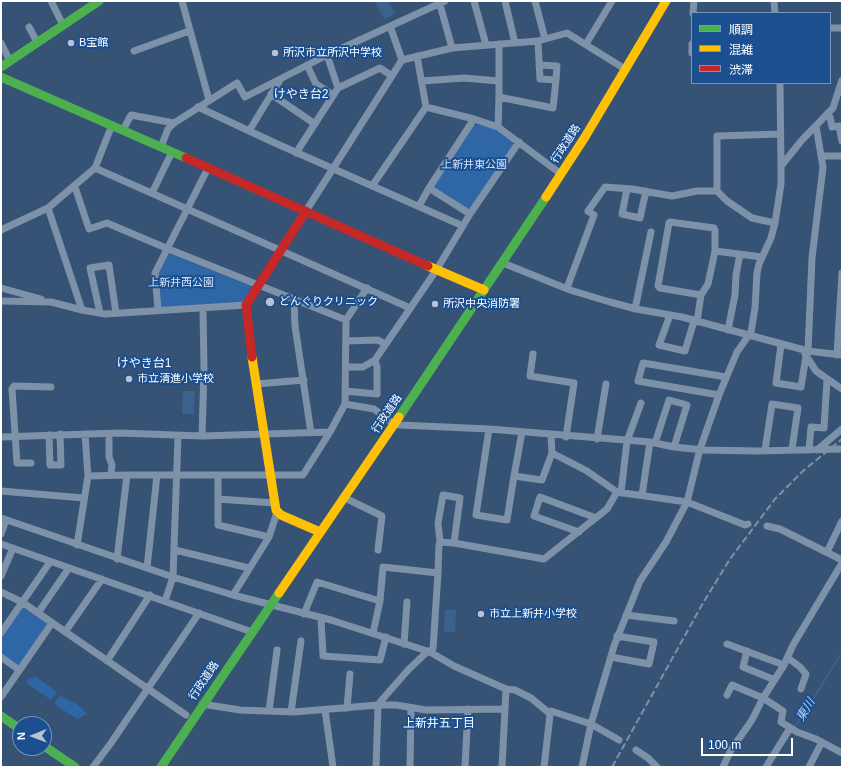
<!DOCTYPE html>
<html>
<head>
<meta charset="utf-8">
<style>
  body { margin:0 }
  #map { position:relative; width:843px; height:768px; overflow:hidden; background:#365274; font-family:Arial,"Noto Sans JP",sans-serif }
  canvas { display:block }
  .frame { position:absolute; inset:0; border:2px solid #fff; pointer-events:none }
  .legend { position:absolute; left:691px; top:12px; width:140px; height:72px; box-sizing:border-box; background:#1b4f8f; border:1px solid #7695bc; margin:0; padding:5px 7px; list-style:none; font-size:12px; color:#fff }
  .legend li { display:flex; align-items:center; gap:8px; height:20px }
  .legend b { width:20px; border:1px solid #7695bc }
  .north { position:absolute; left:12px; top:716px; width:40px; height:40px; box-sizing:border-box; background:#1b4f8f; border:1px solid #7695bc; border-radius:50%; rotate:269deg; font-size:11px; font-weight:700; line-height:16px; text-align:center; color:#fff }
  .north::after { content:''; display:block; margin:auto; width:14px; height:18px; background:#b9c2ce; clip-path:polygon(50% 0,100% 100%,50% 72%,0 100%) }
  .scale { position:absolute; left:701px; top:738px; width:92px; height:18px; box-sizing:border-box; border:2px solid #fff; border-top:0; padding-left:5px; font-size:12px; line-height:14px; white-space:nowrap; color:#fff; -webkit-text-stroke:3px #1b4f8f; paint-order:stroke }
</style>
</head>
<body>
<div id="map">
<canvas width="843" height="768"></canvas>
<div class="frame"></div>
<ul class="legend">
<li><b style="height:5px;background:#4caf50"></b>順調</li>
<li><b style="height:5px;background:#ffc107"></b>混雑</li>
<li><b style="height:5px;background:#c62828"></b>渋滞</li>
</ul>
<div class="north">N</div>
<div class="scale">100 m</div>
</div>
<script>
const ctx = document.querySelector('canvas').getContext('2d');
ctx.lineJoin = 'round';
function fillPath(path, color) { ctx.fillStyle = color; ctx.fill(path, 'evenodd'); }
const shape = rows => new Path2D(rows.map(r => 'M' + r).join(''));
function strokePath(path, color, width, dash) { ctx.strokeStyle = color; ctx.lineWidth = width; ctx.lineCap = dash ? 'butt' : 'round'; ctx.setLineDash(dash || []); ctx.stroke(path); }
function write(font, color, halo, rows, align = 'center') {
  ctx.font = font + ' Arial,"Noto Sans JP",sans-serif'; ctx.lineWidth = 4; ctx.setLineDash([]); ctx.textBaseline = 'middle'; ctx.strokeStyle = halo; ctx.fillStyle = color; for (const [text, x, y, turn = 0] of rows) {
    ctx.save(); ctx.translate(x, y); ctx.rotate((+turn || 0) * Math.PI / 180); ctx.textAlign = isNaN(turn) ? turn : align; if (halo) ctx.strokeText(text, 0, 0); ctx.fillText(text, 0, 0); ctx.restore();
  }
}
fillPath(shape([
  [477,124,496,129,513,142,514,145,470,211,434,189,434,186,474,126],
  [168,253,251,286,251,288,243,302,163,308,160,306,157,273],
  [22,607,47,623,47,625,20,665,17,665,1,654,1,638],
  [35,676,57,692,51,700,26,683,29,677,32,679],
  [60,695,78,705,87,714,77,719,56,705,55,702]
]), '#2f66a5');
fillPath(shape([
  [374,1,388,1,395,14,384,19],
  [183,391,195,391,194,414,182,414],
  [445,610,456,610,455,632,444,632]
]), '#3b618d');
strokePath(shape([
  [784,744,842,653]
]), '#3b618d', 2);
strokePath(shape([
  [51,1,63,25],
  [182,1,209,100],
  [439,1,452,48,538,41,567,33,625,69],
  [474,1,486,45],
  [505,1,515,43],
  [535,1,545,39],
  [774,1,775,13],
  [693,13,694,1],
  [390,26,402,60],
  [29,27,37,42],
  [830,28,842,28],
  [538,41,540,79,556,80,553,108,499,97,498,127,561,174],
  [1,43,10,61],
  [586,44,612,1],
  [692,44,692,53],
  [134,51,189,31],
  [327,55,338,88],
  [417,56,426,107,474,119],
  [307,65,316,84,333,95],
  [539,65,557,66,556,80],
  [422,81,464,78,499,81,499,44],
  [780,83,781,166],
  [271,94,315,124],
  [499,97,499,81],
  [198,107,275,143,463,226],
  [827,114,830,117,832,127,839,126,842,141],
  [123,130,131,115,174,123],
  [249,131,280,80],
  [161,147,168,129,174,123,237,83,245,97,327,55,445,1],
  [296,153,338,88,380,68,392,76],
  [822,156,842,156],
  [95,168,410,308],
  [372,186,426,107],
  [75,187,89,229,107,223,166,248,346,320],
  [429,188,474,119,498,127],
  [627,189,622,214,640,218,646,191],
  [717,191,717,136,780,134],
  [152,193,172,152],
  [419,206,429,188,470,214],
  [48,208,82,310],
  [306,211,402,60,452,48],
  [1,230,48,208,95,168,112,125],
  [715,251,762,257],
  [503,263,570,290,610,302,636,309,682,317,808,351,842,355],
  [1,288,41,299],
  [567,288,594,215,588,211,605,187,632,189,672,196,697,191,717,191,727,201,752,218,775,223],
  [294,300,295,326,311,433],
  [1,301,51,302,82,310,105,314,246,305],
  [635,309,651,232],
  [158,310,155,273,208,168],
  [100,313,90,268,109,265,116,313],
  [670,315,659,345,685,351,694,321],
  [697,322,701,295,660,288,658,286,669,223,670,222,714,228,715,230,715,251,708,284,701,295],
  [728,330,735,295,736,275,740,254],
  [346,341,378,340,385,344],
  [781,345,776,383,801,387,806,356],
  [808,351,812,258,823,167,816,126],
  [533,354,530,376,574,383,566,437],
  [805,354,816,371,842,389],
  [837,355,842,273],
  [346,367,363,367,375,360,437,269,470,214,519,142],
  [256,384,304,380],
  [345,391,377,394,377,367,375,360],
  [719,395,638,381,643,363,726,377],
  [345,404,374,409,394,424,400,425,489,429,650,442,674,447,703,450,757,451,842,449],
  [489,429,476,515,507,520,514,476,542,480,552,453,587,471,617,492,687,502,745,525,748,524],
  [85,434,88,476,127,475,117,559],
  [49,435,50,465,61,465,60,434],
  [202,436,204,369,203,308],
  [551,436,552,453],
  [1,437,119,433,202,436,330,432],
  [109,439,109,457,112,465,111,475],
  [597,439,606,384],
  [655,443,669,400,687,405,674,447],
  [765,450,772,404,798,408,792,449],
  [809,450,811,427,824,428,827,380],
  [817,450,842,429],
  [31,463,17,463,12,389,14,386,51,387],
  [127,475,303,475,330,432,345,404,346,320,367,288],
  [218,475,218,525,269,537],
  [514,476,522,432],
  [1,491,84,498],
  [621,493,627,441,641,403],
  [642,495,650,442],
  [343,497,382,516,378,550],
  [218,499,275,503],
  [1,518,173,577,178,436],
  [767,526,780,529,842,560],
  [579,532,534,516,540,497,596,518],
  [1,534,6,520],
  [454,543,544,559,607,509,617,492],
  [1,544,252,632],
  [77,545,88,476],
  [175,550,249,568],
  [827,552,842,521],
  [147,568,157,475],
  [438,573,439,545,440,542,438,523,443,495,460,498,454,543,440,542],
  [1,576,13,548],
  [1,592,22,602,186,715],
  [165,601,173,577,233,595,269,537,277,512],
  [38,613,69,568],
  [304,614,317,582,380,601],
  [626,615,674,621],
  [321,618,323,656,380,660,386,637],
  [65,632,102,579],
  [1,633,50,562],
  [373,633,380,601,383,567,438,573,433,649,426,653,409,669,380,702,378,708,376,767],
  [404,644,407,602],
  [747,651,743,667,775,680],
  [1,657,19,670],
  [611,657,649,664,654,642,617,636],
  [788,658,800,667,806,674,801,689],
  [107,661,150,595],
  [784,665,793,645,842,563],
  [506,689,515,690,531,698,548,712],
  [727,695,732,685,763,698,784,665,727,644],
  [1,697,52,623],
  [202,704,240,710,294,712,378,705,396,705,426,710,505,709,506,689,454,666,430,652,331,620,233,595],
  [347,708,350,674],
  [325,710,333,767],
  [269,711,277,650],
  [291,712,301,641],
  [636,750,648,758,657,767],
  [93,767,111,743,199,613],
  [410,767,411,708],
  [465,767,468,709],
  [502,767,505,709],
  [544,767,550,715,548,712,551,711,591,724,619,740],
  [582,767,591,724,614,646,640,581,666,542,687,502,700,449,719,395,737,352,751,332,755,308,757,273,759,264,771,238,775,223,781,184,781,166,802,140,833,108,842,80],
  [723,767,731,750,752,720,763,698,783,711,781,722,797,732,816,739,842,753],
  [766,767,790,728],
  [809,767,822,742]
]), '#7d92a8', 7);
strokePath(shape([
  [1,67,99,1],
  [1,77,186,158],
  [399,417,546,197],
  [1,716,20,729],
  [44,746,75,767],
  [161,767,279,593]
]), '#4caf50', 9);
strokePath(shape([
  [546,197,585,137,666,1],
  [428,266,484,290],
  [252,357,276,510,281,515,320,532],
  [279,593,399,417]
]), '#ffc107', 9);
strokePath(shape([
  [186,158,428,266],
  [252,357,246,305,306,211]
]), '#c62828', 9);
strokePath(shape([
  [612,767,703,603,730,559,775,499,803,471,842,439]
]), '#7e92a7', 2, [7, 3]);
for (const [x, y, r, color] of [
  [71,43,4,"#b9c2ce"],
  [275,53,4,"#b9c2ce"],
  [270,302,5,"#b9c2ce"],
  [435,304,4,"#b9c2ce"],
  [129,379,4,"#b9c2ce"],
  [481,614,4,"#b9c2ce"]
]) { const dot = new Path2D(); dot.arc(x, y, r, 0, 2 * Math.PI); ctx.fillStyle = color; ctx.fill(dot); strokePath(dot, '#1b4f8f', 1.5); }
write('11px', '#fff', '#1b4f8f', [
  ["B宝館",79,43],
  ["所沢市立所沢中学校",283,53],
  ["どんぐりクリニック",279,302],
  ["所沢中央消防署",443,304],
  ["市立清進小学校",137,379],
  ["市立上新井小学校",489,614]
], 'left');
write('11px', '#fff', '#1b4f8f', [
  ["行政道路",566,144,-57],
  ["行政道路",387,414,-56],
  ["行政道路",204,681,-56]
]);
write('11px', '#cfe3fa', '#1b4f8f', [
  ["上新井東公園",474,165],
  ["上新井西公園",181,283]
]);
write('12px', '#fff', '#1b4f8f', [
  ["けやき台2",301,95],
  ["けやき台1",144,364],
  ["上新井五丁目",439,724]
]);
write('italic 12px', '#b5d3f5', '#1b4f8f', [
  ["東川",806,710,-58]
]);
</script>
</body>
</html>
